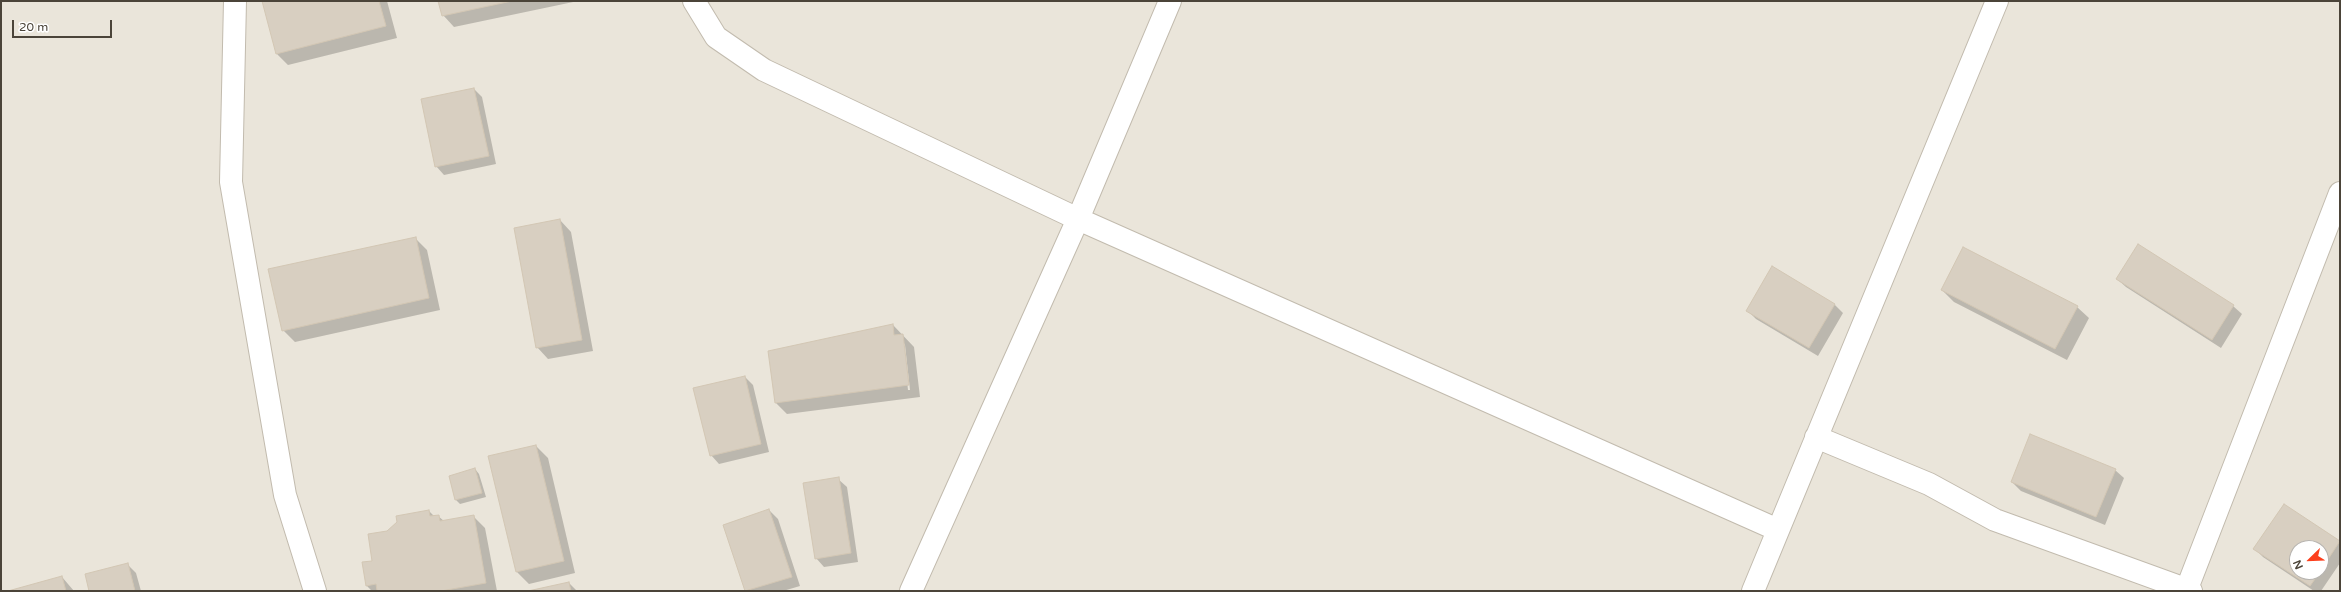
<!DOCTYPE html>
<html>
<head>
<meta charset="utf-8">
<style>
  body { margin:0 }
  #map { position:relative; width:2341px; height:592px; overflow:hidden; background:#f6f3ec; font-family:"Varela Round",sans-serif }
  canvas { display:block }
  .frame { position:absolute; inset:0; border:2px solid #4b4439; pointer-events:none }
  .north { position:absolute; left:2289px; top:540px; width:40px; height:40px; box-sizing:border-box; background:#fff; border:1px solid #b7b4b0; border-radius:50%; rotate:247deg; font-size:11px; font-weight:700; line-height:16px; text-align:center; color:#4b4439 }
  .north::after { content:''; display:block; margin:auto; width:14px; height:18px; background:#fc3f1d; clip-path:polygon(50% 0,100% 100%,50% 72%,0 100%) }
  .scale { position:absolute; left:12px; top:20px; width:100px; height:18px; box-sizing:border-box; border:2px solid #4b4439; border-top:0; padding-left:5px; font-size:12px; line-height:14px; white-space:nowrap; color:#4b4439; -webkit-text-stroke:3px #fff; paint-order:stroke }
</style>
</head>
<body>
<div id="map">
<canvas width="2341" height="592"></canvas>
<div class="frame"></div>
<div class="north">N</div>
<div class="scale">20 m</div>
</div>
<script>
const ctx = document.querySelector('canvas').getContext('2d');
ctx.lineJoin = 'round';
function fillPath(path, color) { ctx.fillStyle = color; ctx.fill(path, 'evenodd'); }
const shape = rows => new Path2D(rows.map(r => 'M' + r).join(''));
function strokePath(path, color, width, dash) { ctx.strokeStyle = color; ctx.lineWidth = width; ctx.lineCap = dash ? 'butt' : 'round'; ctx.setLineDash(dash || []); ctx.stroke(path); }
fillPath(shape([
  [1,1,2340,1,2340,591,1,591],
  [2297,548,2321,548,2321,572,2297,572]
]), '#eae5da');
fillPath(shape([
  [267,1,387,1,397,38,288,65,277,54],
  [439,1,578,1,454,27,443,15],
  [474,89,482,97,496,164,444,175,436,166],
  [560,220,571,232,593,351,548,359,537,347],
  [415,238,427,250,440,310,295,342,283,330],
  [2117,279,2233,306,2242,314,2221,348,2126,287],
  [1942,290,2077,307,2089,318,2067,360,1954,302],
  [1834,304,1843,313,1818,356,1756,319,1748,311],
  [893,325,914,347,920,397,787,414,776,403],
  [903,342,905,345,910,390,908,390],
  [745,377,753,385,769,452,719,464,711,455],
  [536,446,548,458,575,573,529,584,517,572,489,457],
  [475,469,479,474,486,497,460,504,456,500,450,477],
  [2115,470,2124,478,2105,525,2021,491,2012,482],
  [838,479,847,487,858,562,824,567,816,558],
  [2284,505,2340,542,2340,563,2321,591,2314,591,2263,557,2255,549],
  [2297,548,2321,548,2321,572,2297,572],
  [769,510,778,519,800,586,783,591,746,591,724,525],
  [429,511,434,516,438,516,444,521,473,516,485,528,497,591,372,591,367,586,373,562,387,532],
  [128,565,136,573,141,591,90,591],
  [62,577,74,591,12,591],
  [569,583,577,591,533,591]
]), '#0003');
const building = shape([
  [262,1,379,1,386,26,276,54,262,1],
  [438,1,512,1,442,16,438,1],
  [474,88,489,156,435,167,421,99,474,88],
  [560,219,582,340,536,348,514,228,560,219],
  [416,237,429,298,282,331,268,269,416,237],
  [2138,244,2234,305,2212,340,2116,279,2138,244],
  [1963,247,2078,306,2055,349,1941,290,1963,247],
  [1772,266,1835,304,1809,348,1746,311,1772,266],
  [893,324,894,335,903,334,909,385,775,403,768,351,893,324],
  [745,376,761,444,710,456,693,388,745,376],
  [2030,434,2116,469,2096,517,2011,482,2030,434],
  [536,445,564,561,516,572,488,456,536,445],
  [475,468,482,493,455,500,449,476,475,468],
  [839,477,851,553,815,559,803,483,839,477],
  [2284,504,2340,541,2321,570,2321,548,2297,548,2297,572,2320,572,2310,586,2253,549,2284,504],
  [769,509,792,577,745,591,723,525,769,509],
  [429,510,430,516,439,515,440,521,474,515,486,583,441,591,377,591,376,584,366,586,362,562,372,561,368,534,387,531,397,522,396,516,429,510],
  [128,563,135,591,89,591,85,574,128,563],
  [62,576,66,591,8,591,62,576],
  [569,582,571,591,528,591,569,582]
]);
fillPath(building, '#d8cfc1');
strokePath(building, '#d3c7b4', 1);
const minor = shape([
  [235,1,231,182,285,495,315,591],
  [694,1,716,37,764,70,1078,219,1778,530],
  [1816,437,1929,484,1995,520,2191,591],
  [911,591,1078,219,1170,1],
  [1753,591,1997,1],
  [2186,591,2340,193]
]);
strokePath(minor, '#c2bbae', 24);
strokePath(minor, '#fff', 22);
</script>
</body>
</html>
